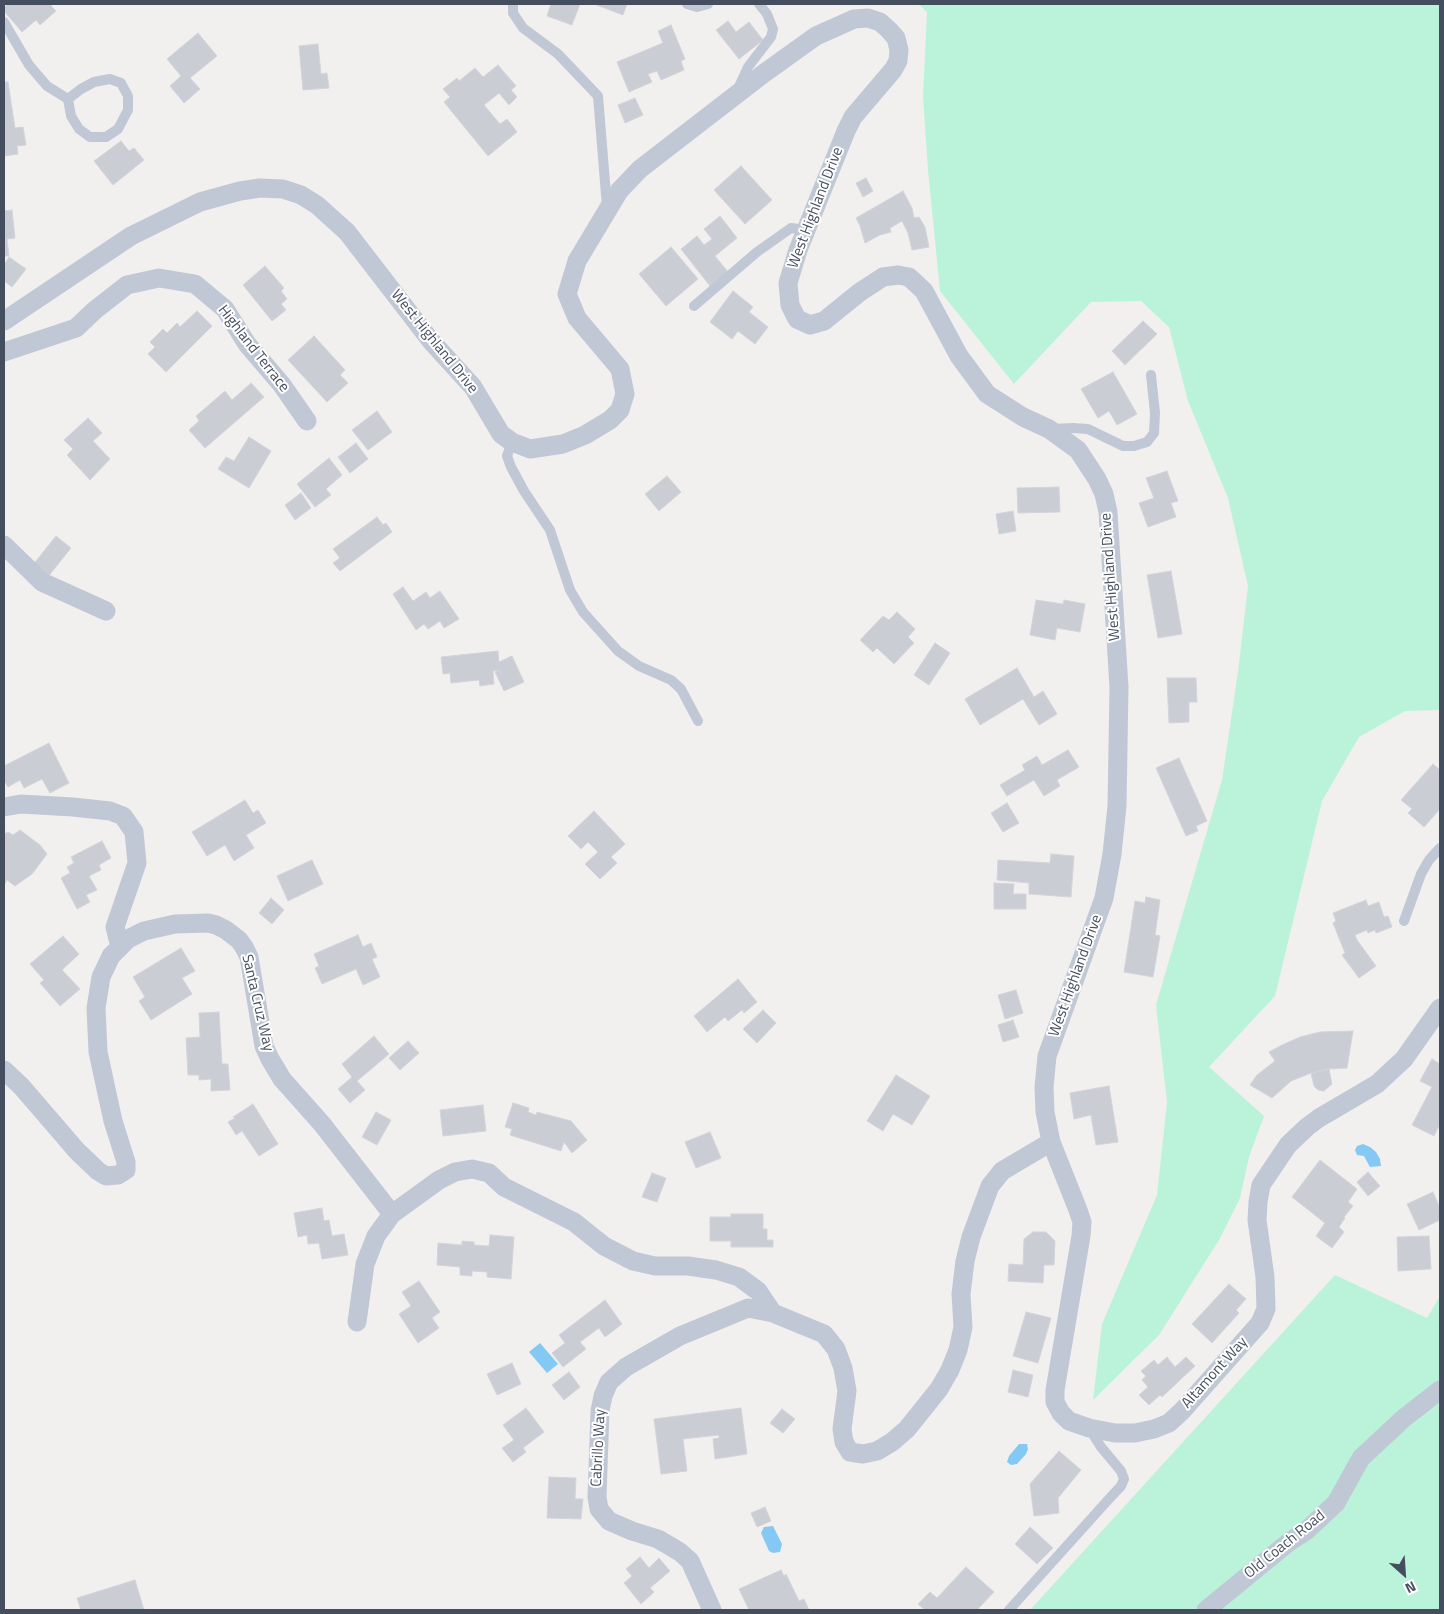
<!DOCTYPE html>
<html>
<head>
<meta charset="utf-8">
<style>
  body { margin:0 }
  #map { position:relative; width:1444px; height:1614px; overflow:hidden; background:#f2efef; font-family:"Titillium Web",sans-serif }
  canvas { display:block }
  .frame { position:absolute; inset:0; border:5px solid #454e5f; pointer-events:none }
  .north { position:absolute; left:1379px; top:1549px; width:50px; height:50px; -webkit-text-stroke:4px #fff; paint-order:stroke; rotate:154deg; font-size:14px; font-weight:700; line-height:20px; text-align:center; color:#454e5f }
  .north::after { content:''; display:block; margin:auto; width:18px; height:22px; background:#454e5f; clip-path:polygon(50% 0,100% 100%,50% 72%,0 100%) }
</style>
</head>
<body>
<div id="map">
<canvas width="1444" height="1614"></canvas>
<div class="frame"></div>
<div class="north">N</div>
</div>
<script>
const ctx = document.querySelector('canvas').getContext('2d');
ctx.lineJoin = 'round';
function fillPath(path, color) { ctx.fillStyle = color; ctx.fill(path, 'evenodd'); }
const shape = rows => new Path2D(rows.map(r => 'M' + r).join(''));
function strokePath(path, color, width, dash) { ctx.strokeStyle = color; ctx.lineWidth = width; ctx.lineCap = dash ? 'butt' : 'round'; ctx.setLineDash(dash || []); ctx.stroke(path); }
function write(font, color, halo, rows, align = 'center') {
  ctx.font = font + ' "Titillium Web",sans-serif'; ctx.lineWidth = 4; ctx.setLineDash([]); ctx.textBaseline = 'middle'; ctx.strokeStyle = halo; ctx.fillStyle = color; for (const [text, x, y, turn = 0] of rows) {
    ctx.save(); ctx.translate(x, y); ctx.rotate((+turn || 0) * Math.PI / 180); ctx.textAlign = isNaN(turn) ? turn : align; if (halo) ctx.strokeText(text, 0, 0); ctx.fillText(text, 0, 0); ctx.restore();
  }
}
fillPath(shape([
  [918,4,1440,4,1440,710,1405,711,1359,737,1322,801,1275,996,1209,1067,1264,1116,1249,1157,1240,1198,1219,1240,1159,1335,1093,1400,1102,1324,1157,1195,1167,1102,1156,1005,1222,780,1238,672,1248,586,1228,498,1188,401,1169,327,1141,301,1091,302,1014,384,940,291,928,170,923,97,927,12],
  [1335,1275,1427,1318,1440,1296,1440,1610,1030,1610]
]), '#baf3da');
fillPath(shape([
  [1363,1144,1370,1147,1376,1152,1380,1159,1381,1166,1370,1167,1364,1156,1357,1155,1355,1150,1357,1146],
  [540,1343,558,1364,547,1373,529,1352],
  [1019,1444,1027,1444,1028,1449,1026,1454,1017,1464,1011,1465,1007,1462,1009,1456],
  [773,1526,782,1544,780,1552,773,1553,769,1551,761,1533,764,1527]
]), '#83c9f4');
const building = shape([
  [8,4,53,4,51,6,56,11,40,25,36,20,22,32,4,11,4,8,8,4],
  [551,4,580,4,572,25,547,16,551,4],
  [594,4,627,4,623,15,594,4],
  [728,21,736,32,749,22,763,40,739,59,716,30,728,21],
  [671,25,685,59,681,61,684,70,661,80,657,71,648,74,652,82,629,92,617,62,663,43,658,31,671,25],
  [198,33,217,56,190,78,200,89,184,103,170,86,181,76,167,59,198,33],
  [318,44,321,74,327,73,329,88,303,90,299,46,318,44],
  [498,65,516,86,511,90,517,97,509,105,499,93,484,105,500,124,507,119,517,132,488,156,444,102,450,97,443,89,457,78,459,81,475,68,483,77,498,65],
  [4,82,8,82,15,128,23,127,26,145,17,146,18,154,4,156,4,82],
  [635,98,643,115,625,123,618,105,635,98],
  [121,141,129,151,134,148,144,160,113,185,94,161,121,141],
  [741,166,772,200,745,224,714,190,741,166],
  [866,178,873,191,863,197,856,183,866,178],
  [903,191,912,208,914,218,919,217,925,227,929,247,912,250,908,233,902,221,890,228,891,232,880,235,865,243,860,226,856,218,903,191],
  [12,210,15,238,7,239,9,256,4,256,4,211,12,210],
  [720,216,737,238,715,256,728,272,710,286,681,249,697,236,704,245,712,239,704,229,720,216],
  [671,247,698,279,666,306,639,274,671,247],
  [9,257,26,269,12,287,4,281,4,265,9,257],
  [265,266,284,288,281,291,287,299,281,304,286,310,272,321,243,285,265,266],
  [733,291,753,307,749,312,768,327,755,344,738,331,732,339,710,322,733,291],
  [197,311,212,326,166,372,148,354,155,347,150,342,163,329,167,333,177,323,180,327,197,311],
  [1143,321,1157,334,1125,365,1112,351,1143,321],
  [314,336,345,370,340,375,348,383,327,402,288,360,314,336],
  [1113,372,1137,414,1117,425,1109,411,1098,418,1081,389,1113,372],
  [251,383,264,397,205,448,189,430,199,421,196,416,225,391,232,400,251,383],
  [377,411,392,432,368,450,352,430,377,411],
  [88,418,102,433,93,441,110,459,90,480,67,455,73,449,64,440,88,418],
  [249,437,271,451,249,488,218,469,226,457,234,461,249,437],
  [356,443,368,459,350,473,338,457,356,443],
  [329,458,342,475,326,489,331,495,315,507,297,484,329,458],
  [1167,471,1178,501,1171,503,1176,517,1148,527,1139,503,1154,498,1146,478,1167,471],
  [667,476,681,492,659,511,645,494,667,476],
  [1059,487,1060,512,1018,513,1017,488,1059,487],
  [301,493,311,508,295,520,285,505,301,493],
  [1013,511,1016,531,999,534,996,514,1013,511],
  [377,517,383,525,386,523,392,532,340,571,333,563,340,558,333,549,377,517],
  [56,536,71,548,47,578,32,566,56,536],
  [1171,571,1182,634,1158,638,1147,575,1171,571],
  [403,587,413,601,426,592,430,598,440,591,459,619,444,628,440,621,428,629,424,624,416,630,393,594,403,587],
  [1036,600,1063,604,1064,600,1085,604,1080,632,1057,628,1055,640,1030,635,1036,600],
  [897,612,915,629,908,637,914,643,894,664,877,648,873,652,860,640,883,616,889,620,897,612],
  [935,643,950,653,929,685,914,675,935,643],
  [498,651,499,662,512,656,524,682,504,691,495,672,500,670,493,671,494,684,480,686,479,680,451,683,450,673,443,674,441,657,498,651],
  [1017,668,1034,697,1043,691,1057,714,1039,725,1023,699,980,725,965,699,1017,668],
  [1167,678,1196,678,1197,702,1189,702,1189,722,1169,723,1167,678],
  [49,743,69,783,50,793,42,779,24,788,20,780,8,787,4,780,4,766,49,743],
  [1068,750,1079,767,1057,780,1060,786,1044,796,1034,780,1007,796,1000,785,1025,770,1022,765,1037,756,1042,765,1068,750],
  [1179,758,1207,821,1196,826,1198,831,1186,836,1156,768,1179,758],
  [1433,764,1440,770,1440,800,1439,801,1440,809,1424,827,1408,813,1412,809,1401,800,1433,764],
  [245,800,253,813,258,810,266,823,246,835,254,848,234,861,225,845,207,856,192,832,245,800],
  [1007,803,1019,823,1003,832,991,813,1007,803],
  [594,811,625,844,611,857,617,863,600,879,585,864,598,852,588,842,581,849,568,836,594,811],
  [20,830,40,845,47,854,32,874,15,886,7,880,4,885,4,834,8,832,13,835,20,830],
  [102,841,111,858,99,865,101,870,89,876,97,890,86,895,90,902,77,909,61,878,70,873,67,867,74,863,71,857,102,841],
  [1051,854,1074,856,1071,897,1029,894,1029,883,997,880,998,860,1050,863,1051,854],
  [312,860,323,884,288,901,277,876,312,860],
  [994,883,1014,884,1013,894,1026,894,1026,909,994,909,994,883],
  [1146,897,1160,900,1155,935,1160,936,1153,977,1124,972,1135,901,1145,903,1146,897],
  [271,898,284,910,272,924,259,913,271,898],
  [1366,900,1368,906,1379,902,1384,917,1388,916,1392,927,1376,933,1375,930,1368,933,1367,930,1355,935,1357,940,1376,966,1359,978,1342,955,1345,953,1333,923,1336,921,1333,913,1366,900],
  [358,935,363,947,371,943,377,957,372,959,380,977,363,985,356,969,322,984,315,968,319,966,314,954,358,935],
  [63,936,79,954,62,970,80,989,60,1006,40,983,44,980,30,964,63,936],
  [181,948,195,971,182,978,192,994,151,1020,139,1001,145,997,133,977,181,948],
  [738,979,757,1002,744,1013,742,1010,728,1021,725,1017,707,1032,694,1016,738,979],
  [1016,990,1023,1013,1005,1019,998,995,1016,990],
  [763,1010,776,1023,757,1043,743,1029,763,1010],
  [219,1012,222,1064,228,1064,230,1090,211,1091,211,1079,199,1080,199,1075,188,1075,186,1038,200,1037,199,1013,219,1012],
  [1013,1020,1019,1037,1003,1042,998,1025,1013,1020],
  [1353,1031,1347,1068,1329,1069,1311,1073,1291,1081,1272,1098,1250,1085,1257,1075,1275,1061,1269,1052,1282,1045,1300,1037,1320,1032,1353,1031],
  [374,1036,389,1054,357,1081,365,1090,350,1103,338,1089,352,1077,342,1064,374,1036],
  [408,1041,419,1053,400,1070,389,1058,408,1041],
  [1432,1059,1440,1064,1440,1124,1434,1136,1412,1125,1432,1087,1420,1081,1432,1059],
  [1329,1069,1332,1084,1324,1091,1318,1090,1314,1086,1311,1073,1329,1069],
  [896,1075,930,1096,912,1125,893,1114,883,1131,867,1121,896,1075],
  [1109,1086,1118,1142,1096,1145,1091,1115,1074,1119,1070,1093,1109,1086],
  [513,1103,529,1108,528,1112,536,1115,537,1112,571,1121,587,1140,572,1153,564,1142,561,1151,510,1135,512,1129,505,1127,513,1103],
  [253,1104,278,1144,259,1156,242,1131,236,1135,228,1122,235,1118,233,1117,253,1104],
  [483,1105,486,1131,443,1136,440,1110,483,1105],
  [376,1112,391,1120,377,1145,362,1137,376,1112],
  [710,1132,721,1158,696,1168,685,1142,710,1132],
  [1320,1160,1357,1189,1348,1202,1353,1206,1344,1217,1345,1218,1339,1227,1344,1232,1332,1248,1316,1236,1325,1223,1292,1197,1320,1160],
  [1368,1172,1380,1186,1368,1196,1357,1182,1368,1172],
  [652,1173,666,1178,657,1202,642,1197,652,1173],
  [1433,1192,1440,1208,1440,1220,1419,1230,1407,1204,1433,1192],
  [322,1208,324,1221,329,1220,332,1236,344,1234,348,1255,322,1259,319,1243,308,1244,307,1235,298,1237,294,1213,322,1208],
  [731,1214,763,1214,763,1229,767,1229,767,1240,773,1240,773,1247,731,1247,731,1241,710,1241,710,1217,731,1217,731,1214],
  [1033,1232,1046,1232,1055,1241,1054,1265,1044,1265,1043,1283,1008,1281,1009,1264,1023,1265,1024,1239,1033,1232],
  [490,1235,514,1237,511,1279,487,1277,487,1272,472,1271,472,1276,460,1275,460,1267,437,1265,438,1243,462,1245,462,1241,474,1242,474,1245,489,1246,490,1235],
  [1429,1236,1431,1269,1398,1271,1397,1237,1429,1236],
  [419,1281,440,1312,432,1318,439,1328,418,1343,399,1314,411,1306,402,1292,419,1281],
  [1229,1284,1246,1299,1236,1310,1239,1313,1212,1343,1192,1324,1229,1284],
  [605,1300,622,1324,605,1337,599,1328,580,1342,586,1349,563,1367,552,1353,565,1343,559,1335,605,1300],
  [1026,1312,1051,1318,1038,1363,1013,1356,1026,1312],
  [1167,1357,1175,1367,1186,1357,1195,1366,1162,1397,1160,1395,1149,1405,1139,1395,1148,1387,1142,1380,1146,1376,1141,1371,1154,1360,1158,1365,1167,1357],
  [512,1363,521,1384,497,1395,487,1374,512,1363],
  [1013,1370,1033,1375,1028,1397,1008,1392,1013,1370],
  [569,1372,580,1387,564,1400,552,1385,569,1372],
  [526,1408,544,1432,523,1448,526,1452,513,1462,502,1448,514,1440,503,1425,526,1408],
  [741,1408,747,1454,715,1459,713,1439,719,1438,719,1435,683,1439,687,1471,661,1474,654,1419,741,1408],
  [782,1409,795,1419,783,1433,770,1423,782,1409],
  [1059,1451,1081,1470,1058,1498,1059,1513,1034,1516,1030,1484,1059,1451],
  [549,1477,576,1478,575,1499,583,1499,581,1519,547,1518,549,1477],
  [765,1507,771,1521,757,1527,751,1513,765,1507],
  [1030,1527,1053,1548,1037,1564,1015,1544,1030,1527],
  [640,1557,649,1568,659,1558,670,1571,650,1588,654,1592,641,1604,624,1583,632,1576,626,1569,640,1557],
  [966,1567,994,1592,977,1610,925,1610,918,1604,930,1592,937,1598,966,1567],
  [781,1570,784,1576,786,1574,799,1601,804,1599,809,1610,749,1610,739,1589,781,1570],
  [135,1580,144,1610,81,1610,77,1598,135,1580]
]);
fillPath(building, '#cbcdd5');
strokePath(building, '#d3d4db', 1);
strokePath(shape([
  [513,4,513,13,523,28,558,54,598,96,607,207],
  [687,4,697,7,708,4],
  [4,22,29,65,47,86,68,99],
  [110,79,121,83,128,96,128,110,118,129,106,137,90,137,79,129,71,116,68,99,81,89,94,82,110,79],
  [737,91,748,67,771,37,773,29,767,14,759,4],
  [694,306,757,252,791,228,806,230],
  [1052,429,1073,428,1088,429,1123,446,1134,446,1147,442,1154,433,1155,413,1151,375],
  [512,442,507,456,511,467,524,491,550,530,570,590,583,612,618,651,639,666,671,680,681,689,698,721],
  [1404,921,1421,874,1429,860,1440,848],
  [1009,1610,1108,1500,1121,1486,1124,1479,1121,1471,1101,1447,1089,1428]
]), '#c1c8d5', 10);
strokePath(shape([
  [4,321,131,236,200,202,240,191,260,188,283,189,301,195,317,205,347,232,431,341,473,387,501,434,512,442,530,449,563,444,585,435,610,420,620,410,625,394,620,369,577,318,567,294,577,261,619,191,640,169,763,74,816,36,854,19,868,18,880,22,889,30,896,38,899,50,898,61,893,70,853,117,846,131,798,250,788,283,790,305,797,319,810,325,824,321,860,292,883,277,898,275,909,277,924,291,959,356,987,394,1023,417,1049,429,1078,450,1097,479,1104,494,1108,512,1119,687,1117,806,1112,854,1104,898,1047,1056,1044,1087,1045,1112,1051,1142,1078,1210,1082,1222,1081,1236,1055,1390,1055,1402,1061,1413,1069,1421,1089,1428,1115,1433,1135,1433,1154,1429,1169,1423,1182,1411,1260,1323,1266,1309,1265,1277,1257,1220,1258,1202,1261,1185,1288,1145,1307,1127,1319,1118,1377,1084,1404,1059,1440,1008],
  [4,352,76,328,95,310,127,285,159,278,195,284,225,309,247,344,282,385,307,421],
  [4,545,42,582,106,611],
  [4,807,21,804,73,807,110,811,123,816,134,832,137,863,115,927,120,947],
  [4,1070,21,1086,77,1151,98,1171,106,1176,118,1175,126,1170,126,1162,113,1121,98,1052,96,1008,101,977,111,956,128,939,144,931,175,924,208,923,216,925,226,930,239,940,244,947,249,957,264,1046,270,1059,282,1079,322,1124,392,1214],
  [357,1322,365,1264,376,1236,392,1214,439,1180,455,1172,472,1169,489,1173,504,1187,574,1222,604,1246,633,1261,655,1266,688,1266,716,1270,739,1277,758,1291,773,1313,824,1334,836,1349,843,1368,847,1391,842,1429,844,1442,850,1452,863,1454,877,1451,892,1442,907,1429,939,1389,950,1370,958,1350,963,1327,961,1294,965,1261,971,1237,990,1186,1002,1171,1051,1142],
  [712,1610,690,1561,680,1552,658,1539,632,1531,609,1521,599,1509,597,1497,600,1411,603,1396,609,1382,626,1367,680,1336,748,1308,773,1313],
  [1206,1610,1289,1542,1306,1531,1336,1503,1361,1458,1404,1418,1440,1390]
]), '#c1c8d5', 19);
write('15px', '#454e5f', '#fff', [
  ["West Highland Drive",816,208,-69],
  ["West Highland Drive",434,342,51],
  ["Highland Terrace",253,349,52],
  ["West Highland Drive",1111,577,-94],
  ["West Highland Drive",1076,976,-70],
  ["Santa Cruz Way",257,1003,77],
  ["Altamont Way",1215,1373,-48],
  ["Cabrillo Way",599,1448,-87],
  ["Old Coach Road",1285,1545,-39]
]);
</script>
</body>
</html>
